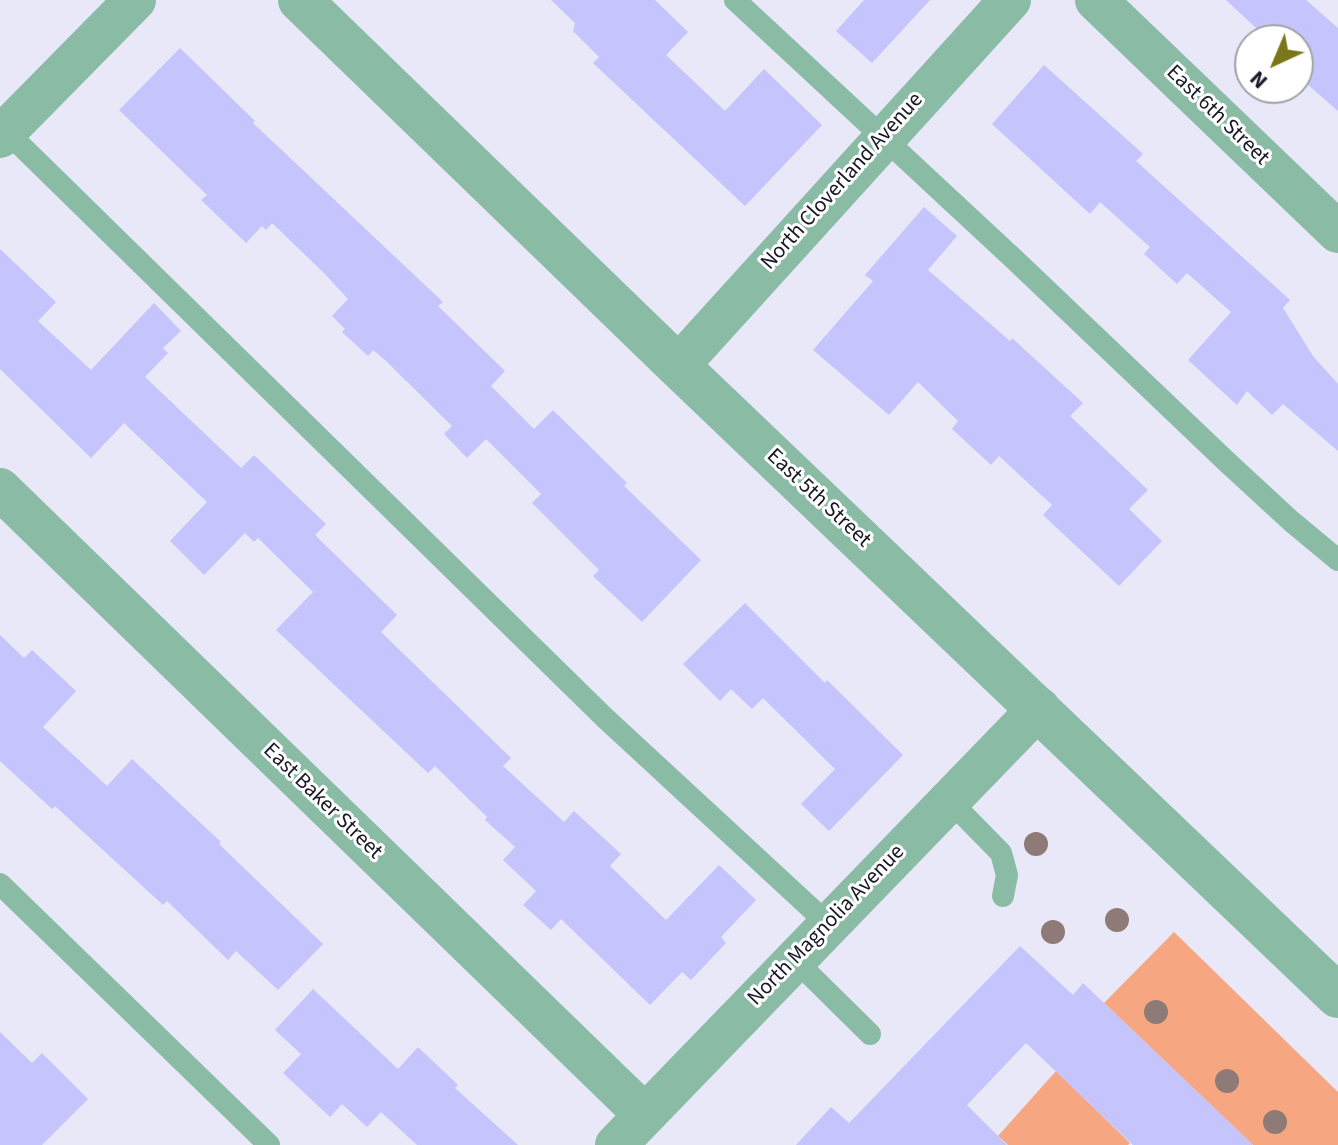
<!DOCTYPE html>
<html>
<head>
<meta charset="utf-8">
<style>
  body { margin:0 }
  #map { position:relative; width:1338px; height:1145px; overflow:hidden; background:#e8e8f9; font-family:"Source Sans 3",sans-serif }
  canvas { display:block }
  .north { position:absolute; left:1234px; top:24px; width:80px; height:80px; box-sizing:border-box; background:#fff; border:2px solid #a3a2a8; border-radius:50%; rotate:224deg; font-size:22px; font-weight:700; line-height:32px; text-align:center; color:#181725 }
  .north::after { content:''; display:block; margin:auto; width:28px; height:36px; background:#7b761a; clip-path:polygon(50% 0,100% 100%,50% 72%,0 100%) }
</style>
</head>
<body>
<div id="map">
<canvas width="1338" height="1145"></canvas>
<div class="north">N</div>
</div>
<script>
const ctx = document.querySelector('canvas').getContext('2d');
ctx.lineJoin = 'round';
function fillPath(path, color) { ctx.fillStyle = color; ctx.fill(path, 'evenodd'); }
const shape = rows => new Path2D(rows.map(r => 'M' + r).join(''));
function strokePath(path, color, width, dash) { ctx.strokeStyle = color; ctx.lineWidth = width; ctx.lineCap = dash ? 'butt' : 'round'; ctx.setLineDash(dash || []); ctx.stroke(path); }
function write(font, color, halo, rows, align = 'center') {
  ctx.font = font + ' "Source Sans 3",sans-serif'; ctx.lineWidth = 6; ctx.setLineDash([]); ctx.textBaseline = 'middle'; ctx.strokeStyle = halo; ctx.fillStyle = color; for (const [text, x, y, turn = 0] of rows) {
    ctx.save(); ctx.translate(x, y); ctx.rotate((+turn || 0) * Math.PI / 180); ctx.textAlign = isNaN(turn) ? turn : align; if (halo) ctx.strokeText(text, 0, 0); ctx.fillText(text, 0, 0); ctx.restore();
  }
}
fillPath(shape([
  [1174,932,1338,1092,1338,1145,1253,1145,1104,1003],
  [1056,1071,1130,1143,1128,1145,1008,1145,998,1136]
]), '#f6a680');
fillPath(shape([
  [551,0,655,0,688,32,666,55,725,111,764,69,822,125,745,206,593,63,599,57,573,31,575,23],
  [864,0,930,0,872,63,836,31],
  [1226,0,1306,0,1338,28,1338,111,1298,76,1298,40,1269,40],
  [180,48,255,121,253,123,443,302,438,306,505,371,491,386,534,429,553,410,627,483,624,486,701,560,642,622,593,576,599,570,532,503,541,494,486,439,467,458,444,434,452,426,385,360,373,350,368,356,342,332,345,329,332,316,348,299,324,273,272,223,266,230,262,226,246,243,201,200,207,195,119,110],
  [1044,65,1143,154,1136,161,1290,300,1283,308,1313,356,1338,384,1338,451,1283,404,1272,415,1247,391,1237,405,1188,360,1231,312,1187,273,1177,284,1144,254,1150,247,1100,202,1090,214,992,124],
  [924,207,957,236,928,270,1010,341,1012,338,1083,403,1070,416,1148,490,1129,509,1162,541,1119,586,1043,515,1052,505,999,456,991,465,952,429,958,421,918,382,889,415,813,350,873,281,865,275],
  [0,249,56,302,38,321,91,370,154,303,181,331,163,348,168,353,145,377,241,468,254,455,326,524,315,535,397,615,381,632,511,758,503,766,564,822,574,811,621,854,610,866,666,920,719,865,756,900,721,937,726,943,691,980,682,972,650,1005,561,919,551,930,523,905,536,891,503,860,515,847,485,820,487,817,435,766,428,773,276,630,313,592,258,538,254,542,245,533,204,575,170,541,207,502,124,423,91,458,0,369],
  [745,603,825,683,827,680,903,755,829,831,801,804,835,769,763,698,752,709,731,689,720,701,683,664],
  [0,635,24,658,32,650,76,691,43,727,107,786,132,759,221,842,219,844,323,944,278,990,236,951,228,960,167,901,163,905,55,806,52,809,0,761],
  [1020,946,1073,995,1083,983,1253,1145,1133,1145,1026,1043,967,1105,1007,1145,796,1145,831,1107,849,1123],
  [313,989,398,1069,418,1047,458,1085,455,1088,518,1145,417,1145,381,1112,367,1127,342,1104,330,1117,283,1073,301,1054,275,1030],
  [0,1032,32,1063,42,1053,88,1099,42,1145,0,1145]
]), '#c5c4fd');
strokePath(shape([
  [735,0,1015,260,1227,462,1291,521,1338,560],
  [0,125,605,718,828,924],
  [949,800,1001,853,1007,875,1003,896],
  [0,884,269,1145],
  [795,960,870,1034]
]), '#8abba5', 22);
strokePath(shape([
  [1096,0,1338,232],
  [0,137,135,0],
  [678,366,1010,0],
  [0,489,645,1115],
  [616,1145,1039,708]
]), '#8abba5', 42);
strokePath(shape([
  [300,0,678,366,1338,996]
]), '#8abba5', 44);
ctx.fillStyle = '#8e7a77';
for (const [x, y] of [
  [1036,844],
  [1117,920],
  [1053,932],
  [1156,1012],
  [1227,1081],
  [1275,1122]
]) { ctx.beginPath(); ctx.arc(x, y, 12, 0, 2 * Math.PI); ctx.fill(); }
write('22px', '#181725', '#fff', [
  ["East 6th Street",1217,116,44],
  ["North Cloverland Avenue",843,182,-48],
  ["East 5th Street",818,499,43],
  ["East Baker Street",322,802,44],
  ["North Magnolia Avenue",827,926,-46]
]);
</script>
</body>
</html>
